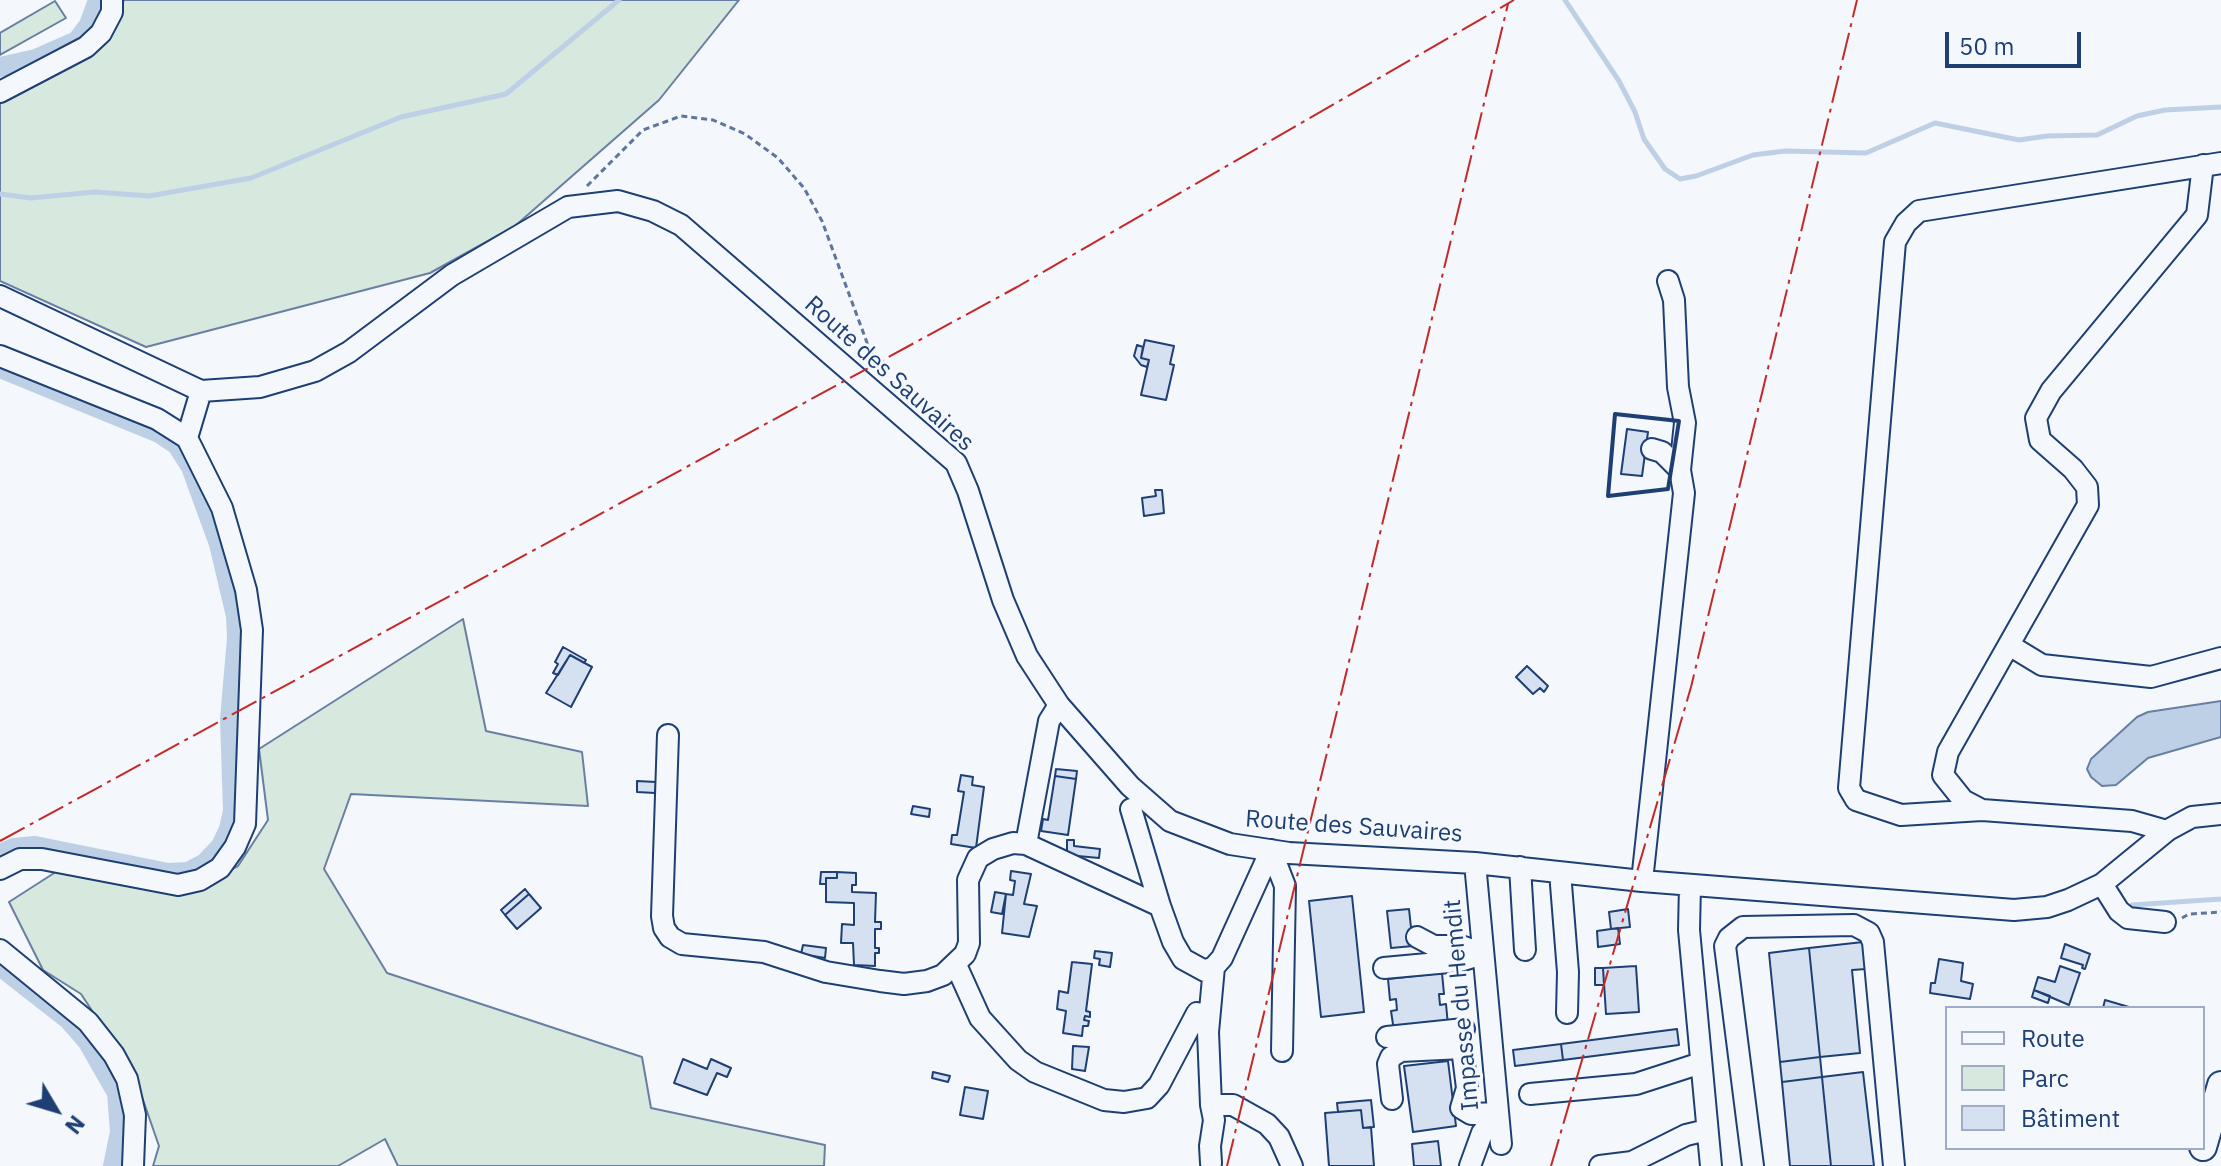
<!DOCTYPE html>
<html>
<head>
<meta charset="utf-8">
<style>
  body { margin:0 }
  #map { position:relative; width:2221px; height:1166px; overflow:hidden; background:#f4f7fb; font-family:"IBM Plex Sans",sans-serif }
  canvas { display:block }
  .legend { position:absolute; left:1945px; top:1006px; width:260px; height:144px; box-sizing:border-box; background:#f4f7fb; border:2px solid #9eadc5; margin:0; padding:10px 14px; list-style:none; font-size:24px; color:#1d3f73 }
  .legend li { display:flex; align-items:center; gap:16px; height:40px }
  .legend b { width:40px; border:2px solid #9eadc5 }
  .north { position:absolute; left:16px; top:1070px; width:80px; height:80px; -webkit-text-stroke:6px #f4f7fb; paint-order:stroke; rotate:128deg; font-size:22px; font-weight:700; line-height:32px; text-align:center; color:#1d3f73 }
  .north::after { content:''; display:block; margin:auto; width:28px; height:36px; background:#1d3f73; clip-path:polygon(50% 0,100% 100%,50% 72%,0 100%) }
  .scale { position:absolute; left:1945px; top:32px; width:136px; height:36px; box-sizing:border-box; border:4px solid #1d3f73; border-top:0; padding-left:10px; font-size:24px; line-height:28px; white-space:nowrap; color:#1d3f73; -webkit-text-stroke:6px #f4f7fb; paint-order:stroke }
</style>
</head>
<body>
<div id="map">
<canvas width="2221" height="1166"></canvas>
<ul class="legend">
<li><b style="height:10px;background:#f4f7fb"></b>Route</li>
<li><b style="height:22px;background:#d7e8df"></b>Parc</li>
<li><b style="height:22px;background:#d5e0f0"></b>Bâtiment</li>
</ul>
<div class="north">N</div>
<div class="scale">50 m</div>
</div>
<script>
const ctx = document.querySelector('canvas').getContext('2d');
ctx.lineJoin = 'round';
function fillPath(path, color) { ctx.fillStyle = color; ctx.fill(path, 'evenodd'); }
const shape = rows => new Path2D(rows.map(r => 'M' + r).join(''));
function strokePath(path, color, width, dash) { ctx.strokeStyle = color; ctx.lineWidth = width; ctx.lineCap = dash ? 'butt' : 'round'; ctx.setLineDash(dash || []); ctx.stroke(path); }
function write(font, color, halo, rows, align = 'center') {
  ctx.font = font + ' "IBM Plex Sans",sans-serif'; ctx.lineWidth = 6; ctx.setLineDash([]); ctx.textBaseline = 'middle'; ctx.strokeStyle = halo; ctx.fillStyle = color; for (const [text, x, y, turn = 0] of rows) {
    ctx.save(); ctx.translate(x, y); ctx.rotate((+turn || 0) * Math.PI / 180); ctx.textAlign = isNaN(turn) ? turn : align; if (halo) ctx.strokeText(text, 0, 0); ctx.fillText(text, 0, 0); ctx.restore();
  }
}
const green = shape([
  [124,0,739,0,659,100,515,226,430,273,146,347,0,281,0,103,109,38,124,0],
  [55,1,66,18,0,55,0,33,55,1],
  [463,619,486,731,582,752,588,806,351,794,324,869,387,973,642,1057,651,1108,825,1145,824,1166,398,1166,385,1139,338,1166,153,1166,159,1146,134,1074,81,994,43,970,9,902,62,868,184,894,238,866,268,820,259,749,463,619]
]);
fillPath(green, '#d7e8df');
strokePath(green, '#687fa3', 2);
const water = shape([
  [2221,701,2221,737,2148,758,2116,785,2102,786,2091,777,2087,769,2091,759,2137,717,2148,712,2221,701]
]);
fillPath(water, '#bed0e5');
strokePath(water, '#687fa3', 2);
strokePath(shape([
  [1565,0,1619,81,1635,112,1644,139,1665,169,1680,179,1696,176,1753,155,1785,151,1866,153,1935,123,2019,140,2047,136,2097,135,2137,116,2165,110,2221,107],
  [0,194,31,198,95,192,149,196,251,178,401,117,506,94,619,0],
  [2132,905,2221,899]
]), '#bed0e5', 5);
strokePath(shape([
  [0,67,36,59,77,41,89,25,98,0],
  [0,368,159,433,177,445,191,467,219,544,236,616,237,638,230,719,233,811,229,829,221,846,205,863,188,872,168,873,35,846,14,848,0,854],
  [0,966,68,1019,88,1042,117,1093,120,1132,113,1166]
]), '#bed0e5', 20);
const building = shape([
  [1145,340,1174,346,1170,364,1174,365,1166,400,1141,395,1149,360,1141,358,1145,340],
  [1137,345,1143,347,1141,358,1149,360,1147,367,1141,365,1134,356,1137,345],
  [1627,429,1648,432,1642,476,1621,474,1627,429],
  [1155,490,1162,490,1164,513,1144,516,1142,498,1156,496,1155,490],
  [563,647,586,660,584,663,570,655,558,675,553,673,558,664,555,662,563,647],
  [570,655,592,667,571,707,546,693,570,655],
  [1527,666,1548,686,1544,692,1540,688,1533,694,1516,677,1527,666],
  [1056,769,1077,771,1076,779,1055,776,1056,769],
  [961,775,973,777,972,785,984,787,976,848,951,844,952,835,957,835,964,792,958,791,961,775],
  [1055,776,1076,779,1068,835,1041,831,1043,819,1048,820,1055,776],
  [637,781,656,782,655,793,637,792,637,781],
  [913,806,930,809,929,817,911,814,913,806],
  [1067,840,1074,840,1074,846,1100,849,1099,858,1067,855,1067,840],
  [1011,871,1031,874,1024,904,1037,906,1029,937,1002,933,1006,894,1013,895,1015,881,1010,880,1011,871],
  [821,872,837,872,837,878,826,878,826,884,820,884,821,872],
  [837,872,856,873,856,885,852,885,852,892,876,893,875,922,881,922,881,929,875,929,875,948,879,948,879,953,875,953,875,966,854,965,853,943,841,943,842,924,854,925,854,903,826,902,826,878,837,878,837,872],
  [525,889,529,894,505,915,501,910,525,889],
  [995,892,1006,894,1002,914,991,912,995,892],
  [529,894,541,908,517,929,505,915,529,894],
  [1352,896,1364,1012,1321,1017,1309,901,1352,896],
  [1409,909,1413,946,1391,948,1387,911,1409,909],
  [1628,909,1630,927,1611,929,1609,912,1628,909],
  [1618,928,1620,944,1598,947,1597,931,1618,928],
  [1863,942,1866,969,1852,970,1860,1053,1820,1057,1809,948,1863,942],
  [2065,944,2090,954,2085,969,2082,968,2083,965,2061,958,2065,944],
  [803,945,826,948,825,958,801,954,803,945],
  [1809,948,1820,1057,1780,1062,1769,953,1809,948],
  [1095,951,1112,953,1110,967,1099,965,1100,959,1094,958,1095,951],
  [1939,959,1963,963,1961,981,1973,984,1970,999,1930,993,1931,983,1935,983,1939,959],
  [1072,962,1092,964,1086,1011,1090,1012,1090,1017,1085,1016,1084,1020,1089,1021,1088,1026,1083,1026,1082,1036,1063,1033,1066,1011,1057,1009,1059,991,1068,993,1072,962],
  [1636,966,1639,1012,1606,1014,1603,968,1636,966],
  [2060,966,2080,973,2069,1005,2034,990,2038,977,2055,982,2060,966],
  [1595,968,1603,968,1604,985,1595,985,1595,968],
  [1442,973,1444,994,1439,994,1440,1005,1446,1004,1448,1025,1394,1031,1391,1011,1397,1010,1396,999,1390,1000,1388,979,1442,973],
  [2034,990,2050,996,2048,1003,2032,997,2034,990],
  [2105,1000,2129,1007,2128,1008,2103,1008,2105,1000],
  [1677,1029,1679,1045,1563,1060,1561,1044,1677,1029],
  [1561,1044,1563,1060,1515,1066,1513,1050,1561,1044],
  [1073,1046,1089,1047,1085,1071,1072,1069,1073,1046],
  [1820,1057,1822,1077,1782,1082,1780,1062,1820,1057],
  [683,1059,707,1069,711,1059,731,1068,727,1077,717,1073,707,1095,674,1083,683,1059],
  [1448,1061,1456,1126,1413,1132,1404,1066,1448,1061],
  [933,1072,950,1076,948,1082,932,1078,933,1072],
  [1863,1072,1874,1166,1831,1166,1822,1077,1863,1072],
  [1822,1077,1831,1166,1790,1166,1782,1082,1822,1077],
  [965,1087,988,1091,983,1119,960,1115,965,1087],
  [1371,1100,1374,1127,1363,1128,1361,1110,1338,1112,1337,1103,1371,1100],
  [1361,1110,1363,1128,1371,1127,1374,1166,1329,1166,1325,1113,1361,1110],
  [1438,1141,1441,1166,1414,1166,1412,1144,1438,1141]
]);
fillPath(building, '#d5e0f0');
strokePath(building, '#1d3f73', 2);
const minor = shape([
  [0,92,86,47,101,33,112,12,112,0],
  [0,296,201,391,260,387,315,371,349,352,452,275,568,207,618,201,653,211,681,225,956,463,968,491,1003,600,1027,656,1059,705,1130,786,1170,821,1230,844,1289,853,1475,863,1642,881,2014,910,2047,907,2068,900,2102,884,2168,830,2192,817,2221,814],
  [0,356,157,419,187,438,222,508,246,590,252,630,245,824,235,847,220,868,200,880,178,885,42,859,20,859,0,869],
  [187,438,201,391],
  [1652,449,1662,452,1680,470],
  [2009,645,2042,665,2151,677,2221,658],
  [668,735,662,916,664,928,670,937,682,944,764,952,826,972,880,981,904,984,927,981,943,975,965,954,969,943,968,880,978,858,993,849,1013,843,1026,844,1160,906,1173,942,1183,959,1205,971,1214,967,1222,958,1271,850],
  [1131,809,1160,906],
  [1982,810,1963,800,1943,775,1948,752,2088,505,2087,487,2073,469,2040,440,2036,418,2051,391,2197,215,2203,165],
  [2167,831,2132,821,1982,810,1901,815,1856,800,1849,788,1895,242,1906,223,1919,211,2221,163],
  [1026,844,1049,721,1059,705],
  [1271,850,1285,886,1282,1051],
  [1475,863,1501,1144],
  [1520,867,1525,950],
  [1560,872,1568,972,1567,1013],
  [1642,881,1684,493,1680,470,1685,423,1678,387,1674,300,1668,281],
  [2102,884,2119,911,2128,918,2165,922],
  [1690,885,1689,930,1711,1166],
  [0,950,88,1022,114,1055,127,1079,135,1115,133,1166],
  [956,965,980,1018,1018,1060,1035,1072,1104,1100,1124,1102,1147,1098,1159,1085,1197,1013,1209,1015],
  [1384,968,1460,961,1483,954,1461,946,1434,946,1417,937],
  [1387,1037,1464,1029],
  [1530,1094,1636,1084,1701,1063],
  [1392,1099,1388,1064,1391,1057,1401,1051,1462,1048,1467,1088,1461,1108,1471,1114,1498,1113,1482,1133,1470,1166],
  [1211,1105,1233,1105,1267,1124,1279,1137,1292,1166],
  [1211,1163,1210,1146,1214,1120,1211,1105,1208,1032,1214,967],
  [1600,1166,1632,1162,1686,1135,1707,1130],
  [1753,1166,1725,946,1729,938,1743,927,1854,925,1869,933,1873,942,1894,1166]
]);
const major = shape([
  [2203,1147,2221,1085]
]);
strokePath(minor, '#1d3f73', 24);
strokePath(major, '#1d3f73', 30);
strokePath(shape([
  [587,186,643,130,681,116,713,120,745,134,778,158,804,188,822,221,876,367],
  [2182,918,2189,914,2221,912]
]), '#5e769c', 3, [6, 4]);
strokePath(minor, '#f4f7fb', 20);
strokePath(major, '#f4f7fb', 26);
strokePath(shape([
  [1615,414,1679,421,1668,489,1608,496,1615,414]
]), '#1d3f73', 4);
strokePath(shape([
  [0,841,1017,287,1514,0],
  [1227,1166,1508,4],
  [1551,1166,1691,687,1857,0]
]), '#c62828', 2, [28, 6, 4, 6]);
write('24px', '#1d3f73', '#f4f7fb', [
  ["Route des Sauvaires",889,374,42],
  ["Route des Sauvaires",1354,827,4],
  ["Impasse du Hemdit",1462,1005,-95]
]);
</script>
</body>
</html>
